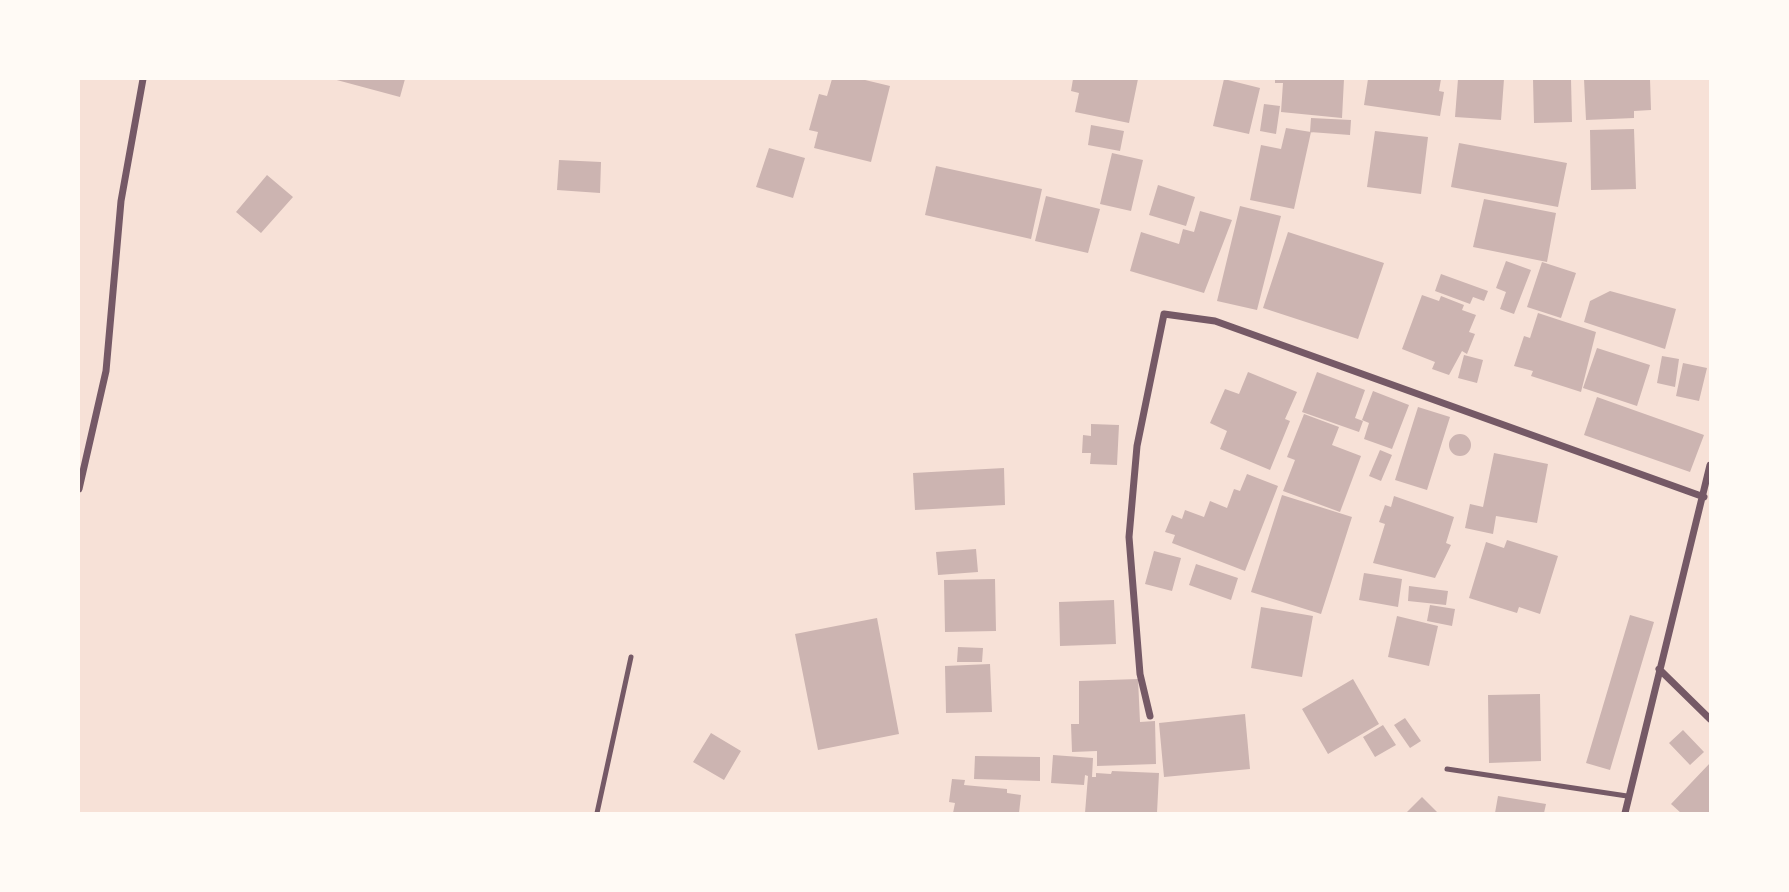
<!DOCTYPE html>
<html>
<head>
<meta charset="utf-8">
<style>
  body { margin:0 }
  #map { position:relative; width:1789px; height:892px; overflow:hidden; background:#f7e1d7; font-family:Karla,sans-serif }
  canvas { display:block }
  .frame { position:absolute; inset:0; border:80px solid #fffaf5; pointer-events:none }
</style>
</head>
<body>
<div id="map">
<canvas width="1789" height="892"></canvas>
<div class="frame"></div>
</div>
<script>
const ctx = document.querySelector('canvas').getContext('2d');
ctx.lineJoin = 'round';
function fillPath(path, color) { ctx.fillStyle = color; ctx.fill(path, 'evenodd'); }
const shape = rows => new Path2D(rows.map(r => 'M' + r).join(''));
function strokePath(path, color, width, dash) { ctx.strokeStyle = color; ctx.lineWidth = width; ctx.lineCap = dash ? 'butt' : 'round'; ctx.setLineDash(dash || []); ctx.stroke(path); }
fillPath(shape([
  [333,79,405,79,400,97],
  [832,79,861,79,890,86,871,162,814,148,818,132,809,130,819,94,827,96],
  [1073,79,1138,79,1129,123,1075,112,1079,93,1071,91],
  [1224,79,1260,88,1249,134,1213,126],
  [1275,79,1344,79,1342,118,1281,112,1283,83,1275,83],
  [1368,79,1441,79,1439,91,1444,92,1440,116,1364,105],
  [1458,79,1504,79,1501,120,1455,117],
  [1533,79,1571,79,1572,122,1534,123],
  [1584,79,1650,79,1651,110,1634,111,1634,118,1586,120],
  [1264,104,1280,106,1276,134,1260,131],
  [1311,118,1351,120,1350,135,1310,132],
  [1091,125,1124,131,1120,151,1088,145],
  [1286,128,1311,132,1294,209,1250,200,1261,145,1281,149],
  [1634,129,1636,189,1591,190,1590,130],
  [1375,131,1428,137,1421,194,1367,187],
  [1459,143,1567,163,1558,207,1451,187],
  [769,148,805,158,793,198,756,187],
  [1112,153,1143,160,1131,211,1100,204],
  [559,160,601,162,600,193,557,190],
  [936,166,1042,189,1031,239,925,215],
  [267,175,293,197,261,233,236,212],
  [1158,185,1195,197,1186,226,1149,215],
  [1046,196,1100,209,1088,253,1035,241],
  [1484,199,1556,213,1547,262,1473,247],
  [1240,206,1281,216,1257,310,1217,301],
  [1200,211,1232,220,1204,293,1130,271,1141,232,1179,244,1183,229,1194,232],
  [1288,232,1384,263,1358,339,1263,308],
  [1506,261,1531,270,1514,314,1500,309,1506,292,1496,288],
  [1542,262,1576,273,1561,318,1527,307],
  [1441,274,1488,291,1484,301,1473,297,1470,304,1435,291],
  [1610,291,1676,309,1665,349,1584,322,1590,301],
  [1422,295,1439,301,1441,296,1464,305,1462,310,1476,315,1469,332,1475,334,1467,354,1462,351,1449,375,1432,369,1435,362,1402,349],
  [1538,313,1596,332,1581,392,1531,376,1533,371,1514,366,1524,336,1530,338],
  [1597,348,1650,365,1637,406,1583,388],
  [1464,355,1483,360,1477,383,1458,378],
  [1662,356,1679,359,1675,387,1657,383],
  [1683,363,1707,368,1699,401,1676,396],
  [1248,372,1297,392,1285,419,1290,421,1270,470,1220,449,1227,431,1210,423,1225,389,1239,394],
  [1317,372,1365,390,1355,418,1363,421,1359,432,1302,412],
  [1373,391,1409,405,1392,449,1364,439,1369,423,1362,420],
  [1597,397,1704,435,1690,472,1584,435],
  [1418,407,1450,417,1427,490,1395,480],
  [1304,414,1339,427,1332,445,1361,456,1340,512,1283,491,1295,460,1287,457],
  [1091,424,1119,425,1117,465,1090,464,1091,453,1082,453,1083,435,1091,436],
  '1449 445a11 11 0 1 1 22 0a11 11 0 1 1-22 0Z',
  [1380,450,1392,455,1381,481,1369,476],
  [1494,453,1548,464,1537,523,1496,516,1493,534,1465,528,1470,504,1483,507],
  [1004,468,1005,505,915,510,913,473],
  [1247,474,1278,486,1245,571,1172,543,1175,535,1165,532,1172,515,1182,519,1185,510,1204,517,1210,501,1227,508,1234,489,1240,491],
  [1282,495,1352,517,1321,614,1251,592],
  [1394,496,1454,517,1446,543,1451,545,1435,578,1373,563,1385,524,1379,522,1385,505,1391,507],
  [1507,540,1558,556,1540,614,1519,607,1517,613,1469,598,1486,542,1504,548],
  [976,549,978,572,938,575,936,552],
  [1154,551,1181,558,1172,591,1145,584],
  [1196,564,1238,578,1231,600,1189,585],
  [1364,573,1402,579,1398,607,1359,600],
  [995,579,996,631,945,632,944,580],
  [1409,586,1448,591,1446,605,1408,601],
  [1114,600,1116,644,1060,646,1059,602],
  [1430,605,1455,609,1452,626,1427,621],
  [1261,607,1313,616,1302,677,1251,668],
  [1630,615,1654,622,1610,770,1586,763],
  [1397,616,1438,626,1429,666,1388,657],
  [877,618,899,734,818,750,795,634],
  [958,647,983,648,982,662,957,662],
  [990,664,992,712,946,713,945,666],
  [1138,679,1140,722,1155,721,1156,764,1097,766,1097,751,1072,752,1071,724,1079,724,1079,681],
  [1353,679,1379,724,1328,754,1302,709],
  [1540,694,1541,761,1489,763,1488,695],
  [1245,714,1250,769,1164,777,1159,723],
  [1405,718,1421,741,1410,748,1394,725],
  [1383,725,1396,745,1375,757,1363,737],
  [1683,730,1704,752,1690,765,1669,743],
  [711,733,741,751,724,780,693,762],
  [1053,755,1093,758,1092,777,1096,777,1096,773,1111,774,1112,771,1159,773,1157,813,1085,813,1088,776,1085,775,1084,785,1051,783],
  [975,756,1040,757,1040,781,974,779],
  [1710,763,1710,813,1681,813,1671,804],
  [952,779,965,780,964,785,1007,789,1007,793,1021,795,1019,813,953,813,955,803,949,802],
  [1498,796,1546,804,1544,813,1495,813],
  [1422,797,1438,813,1406,813]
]), '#ccb4b1');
strokePath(shape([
  [1447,769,1627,796],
  [597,813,631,657]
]), '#755966', 5);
strokePath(shape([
  [79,489,106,371,121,201,143,79],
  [1659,669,1710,719],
  [1150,716,1140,674,1129,537,1137,446,1164,314,1215,321,1704,497],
  [1625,813,1710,465]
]), '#755966', 7);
</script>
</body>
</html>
